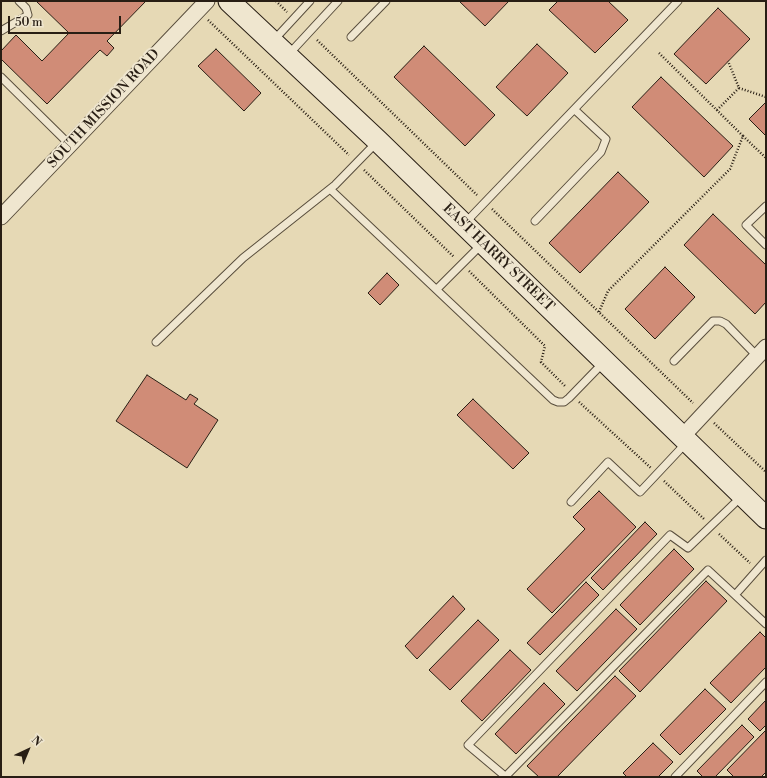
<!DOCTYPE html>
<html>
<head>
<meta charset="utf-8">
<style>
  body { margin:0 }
  #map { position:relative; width:767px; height:778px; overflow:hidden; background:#e6d9b5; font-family:"Libre Bodoni",serif }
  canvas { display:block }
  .frame { position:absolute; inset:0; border:2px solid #281e14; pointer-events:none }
  .north { position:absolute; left:8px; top:730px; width:40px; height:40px; -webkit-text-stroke:3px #efe6cf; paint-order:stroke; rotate:44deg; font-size:11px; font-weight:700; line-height:16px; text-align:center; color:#281e14 }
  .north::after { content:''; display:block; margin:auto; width:14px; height:18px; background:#281e14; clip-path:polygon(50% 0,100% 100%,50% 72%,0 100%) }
  .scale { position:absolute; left:8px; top:16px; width:113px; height:18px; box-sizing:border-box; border:2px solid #281e14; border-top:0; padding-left:5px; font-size:12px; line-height:14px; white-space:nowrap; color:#281e14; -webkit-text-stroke:3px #efe6cf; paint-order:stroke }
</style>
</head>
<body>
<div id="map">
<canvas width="767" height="778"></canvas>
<div class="frame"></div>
<div class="north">N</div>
<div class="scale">50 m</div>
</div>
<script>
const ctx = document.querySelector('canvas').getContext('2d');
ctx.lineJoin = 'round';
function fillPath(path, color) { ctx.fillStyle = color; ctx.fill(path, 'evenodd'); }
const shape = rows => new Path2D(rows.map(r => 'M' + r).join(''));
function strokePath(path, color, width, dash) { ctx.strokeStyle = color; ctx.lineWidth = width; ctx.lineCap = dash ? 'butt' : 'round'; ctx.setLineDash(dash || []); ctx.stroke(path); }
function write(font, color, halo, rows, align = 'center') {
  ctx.font = font + ' "Libre Bodoni",serif'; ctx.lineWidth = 4; ctx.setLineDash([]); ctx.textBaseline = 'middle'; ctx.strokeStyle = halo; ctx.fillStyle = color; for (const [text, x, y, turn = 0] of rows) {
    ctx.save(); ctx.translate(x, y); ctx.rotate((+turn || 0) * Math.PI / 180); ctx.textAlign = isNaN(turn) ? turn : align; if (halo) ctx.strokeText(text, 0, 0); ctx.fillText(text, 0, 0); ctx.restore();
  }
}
const building = shape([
  [36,1,146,1,107,41,114,48,107,56,100,50,47,104,1,59,1,51,16,35,42,61,69,33,36,1],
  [459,1,509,1,485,26,459,1],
  [558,1,608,1,628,20,595,53,549,10,558,1],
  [718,8,750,39,706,84,674,54,718,8],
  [537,44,568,73,527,116,496,87,537,44],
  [424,46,495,115,465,146,394,77,424,46],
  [216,49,261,93,244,111,198,66,216,49],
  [661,77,733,146,704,177,632,107,661,77],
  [766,102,766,136,749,119,766,102],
  [618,172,649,202,580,273,549,243,618,172],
  [713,214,766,265,766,302,755,314,684,245,713,214],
  [665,267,695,297,655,339,625,309,665,267],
  [387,273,399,285,380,305,368,293,387,273],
  [147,375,186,400,190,394,198,399,194,404,218,420,187,468,116,421,147,375],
  [473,399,529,453,513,469,457,415,473,399],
  [599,491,636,527,552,613,527,589,585,529,573,517,599,491],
  [645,522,657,534,603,590,591,578,645,522],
  [674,549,694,569,640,625,620,605,674,549],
  [706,581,727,601,640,692,619,671,706,581],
  [586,582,599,595,540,655,527,643,586,582],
  [453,596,465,609,417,659,405,646,453,596],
  [616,609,637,629,577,691,556,671,616,609],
  [478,620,499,640,450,690,429,670,478,620],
  [760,632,766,638,766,667,731,703,710,683,760,632],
  [510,650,531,670,482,721,461,701,510,650],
  [615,676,636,696,557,777,539,777,527,766,615,676],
  [544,683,565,704,516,754,495,734,544,683],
  [705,689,726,709,680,755,660,735,705,689],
  [766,700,766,725,760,731,748,719,766,700],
  [742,725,754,737,715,777,703,777,697,771,742,725],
  [766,730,766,772,761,777,734,777,727,770,766,730],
  [653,743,673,762,658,777,627,777,623,773,653,743]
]);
fillPath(building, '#d08c77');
strokePath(building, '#281e14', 1);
const lane = shape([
  [1,31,28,15,26,8,19,1],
  [351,37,386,1],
  [274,40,310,1],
  [289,54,338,1],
  [1,77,70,145],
  [330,189,553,400,558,402,564,402,569,398,603,363],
  [766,206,746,225,766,245],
  [535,221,601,152,606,139,575,110],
  [465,223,678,1],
  [437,289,482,244],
  [156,342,243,258,335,185,376,143],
  [674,361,713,321,720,321,726,324,757,356],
  [571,502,608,462,640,492,687,442],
  [766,560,735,595,766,624],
  [505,777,708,570,735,595],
  [506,777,468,745,670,535,688,548,741,497],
  [675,777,766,682]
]);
const street = shape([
  [1,217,207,1],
  [682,437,766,347]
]);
const secondary = shape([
  [229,1,378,141,766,518]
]);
strokePath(lane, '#584d3c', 9);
strokePath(street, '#584d3c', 17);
strokePath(secondary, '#281e14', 23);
strokePath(shape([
  [276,1,287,12],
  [208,20,349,155],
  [317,40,477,195],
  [739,88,766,97],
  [717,110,739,88,728,61],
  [743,136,766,158],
  [364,170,454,257],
  [492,209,693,403],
  [469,271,545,346,541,362,565,386],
  [599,312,608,291,730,169,743,136,659,53],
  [579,402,651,468],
  [714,423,766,472],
  [664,481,704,519],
  [719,534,750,563]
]), '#281e14', 2.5, [1, 2]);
strokePath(lane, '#efe6cf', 7);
strokePath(street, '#efe6cf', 15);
strokePath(secondary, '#efe6cf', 21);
write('14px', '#281e14', '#efe6cf', [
  ["SOUTH MISSION ROAD",104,109,-47],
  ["EAST HARRY STREET",498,258,44]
]);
</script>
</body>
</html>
